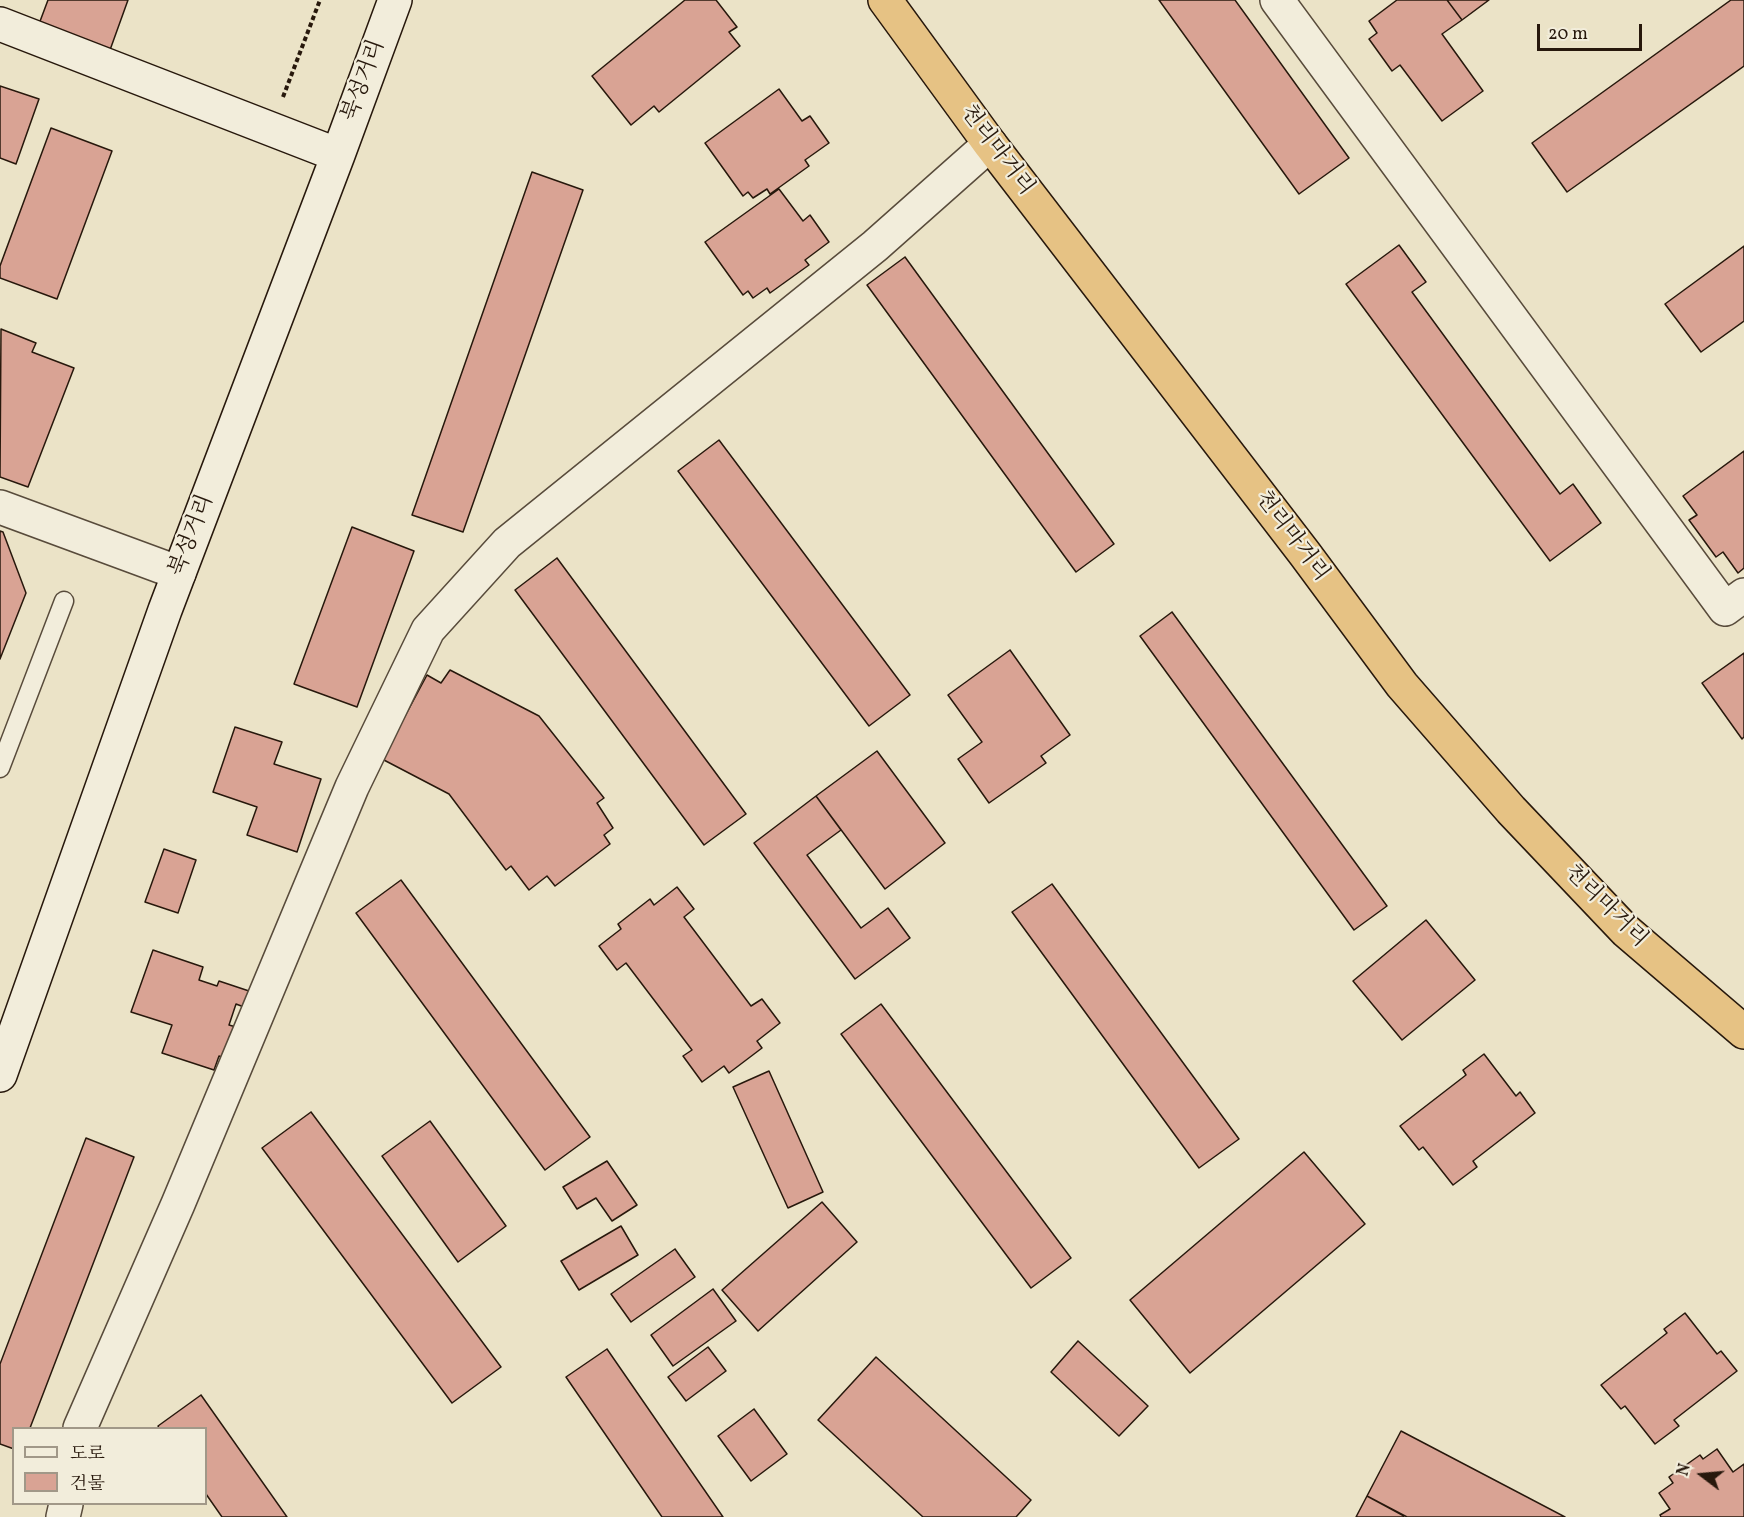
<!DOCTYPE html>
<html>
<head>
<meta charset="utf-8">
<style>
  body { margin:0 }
  #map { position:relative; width:1744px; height:1517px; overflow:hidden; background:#ebe3c7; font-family:Vollkorn,"Noto Serif KR",serif }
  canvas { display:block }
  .legend { position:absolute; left:12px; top:1427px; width:195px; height:78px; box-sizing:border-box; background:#f2eddb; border:2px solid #a19888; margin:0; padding:8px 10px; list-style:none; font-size:18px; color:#27180c }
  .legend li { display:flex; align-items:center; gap:12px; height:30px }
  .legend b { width:30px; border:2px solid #a19888 }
  .north { position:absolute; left:1672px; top:1445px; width:60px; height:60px; -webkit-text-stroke:4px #f2eddb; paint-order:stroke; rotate:286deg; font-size:16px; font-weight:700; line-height:24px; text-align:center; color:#27180c }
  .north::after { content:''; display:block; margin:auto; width:21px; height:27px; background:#27180c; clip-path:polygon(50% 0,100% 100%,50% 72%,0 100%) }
  .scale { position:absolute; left:1537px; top:24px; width:105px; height:27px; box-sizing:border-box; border:3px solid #27180c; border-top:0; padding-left:8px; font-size:18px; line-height:21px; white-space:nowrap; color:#27180c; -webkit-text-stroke:4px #f2eddb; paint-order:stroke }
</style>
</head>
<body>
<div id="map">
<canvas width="1744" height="1517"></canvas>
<ul class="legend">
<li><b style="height:8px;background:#f2eddb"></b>도로</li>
<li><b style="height:16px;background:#d9a394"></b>건물</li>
</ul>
<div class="north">N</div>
<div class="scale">20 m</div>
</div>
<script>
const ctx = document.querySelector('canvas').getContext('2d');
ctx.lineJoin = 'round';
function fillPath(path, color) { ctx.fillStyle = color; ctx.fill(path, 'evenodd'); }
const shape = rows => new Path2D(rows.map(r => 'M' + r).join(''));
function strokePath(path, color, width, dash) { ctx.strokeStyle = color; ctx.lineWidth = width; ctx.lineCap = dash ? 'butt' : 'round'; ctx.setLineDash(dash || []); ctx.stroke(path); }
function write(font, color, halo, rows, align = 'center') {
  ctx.font = font + ' Vollkorn,"Noto Serif KR",serif'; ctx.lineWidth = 4.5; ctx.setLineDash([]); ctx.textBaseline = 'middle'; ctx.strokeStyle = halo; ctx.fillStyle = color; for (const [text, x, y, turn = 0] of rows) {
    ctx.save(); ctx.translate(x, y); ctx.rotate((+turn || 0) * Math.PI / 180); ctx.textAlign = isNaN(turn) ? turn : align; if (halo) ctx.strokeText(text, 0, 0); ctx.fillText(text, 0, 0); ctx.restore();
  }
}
const building = shape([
  [48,0,128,0,110,50,39,24,48,0],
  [685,0,716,0,737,27,729,32,740,46,659,112,654,106,631,125,592,76,685,0],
  [1159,0,1235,0,1349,158,1299,194,1159,0],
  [1397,0,1447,0,1462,20,1442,34,1483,91,1442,121,1400,65,1392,71,1369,39,1377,33,1369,21,1397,0],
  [1447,0,1489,0,1462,20,1447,0],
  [1731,0,1744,0,1744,66,1567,192,1532,143,1731,0],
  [0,86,39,99,16,164,0,158,0,86],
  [779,89,802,121,810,116,829,143,805,160,809,166,770,194,767,189,753,198,748,192,743,196,705,143,779,89],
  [51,128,112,151,57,299,0,278,0,266,51,128],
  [532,172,583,190,463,532,412,515,532,172],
  [779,189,803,221,810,215,829,242,805,260,809,265,770,293,767,288,753,298,748,291,743,295,705,242,779,189],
  [1399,245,1426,282,1412,292,1560,494,1573,484,1601,523,1550,561,1346,284,1399,245],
  [1744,246,1744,321,1701,352,1665,304,1744,246],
  [905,257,1114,544,1076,572,867,285,905,257],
  [1,329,36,343,32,352,74,368,28,487,0,477,1,329],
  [719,440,910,695,869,726,678,471,719,440],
  [1744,451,1744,568,1738,573,1723,552,1716,557,1689,520,1697,515,1683,496,1744,451],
  [352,527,414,551,357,707,294,684,352,527],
  [0,531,3,532,26,593,0,659,0,531],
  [557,558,746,814,704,845,515,590,557,558],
  [1172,612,1387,906,1354,930,1140,636,1172,612],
  [1010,650,1070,735,1041,756,1046,763,989,803,958,759,982,742,948,695,1010,650],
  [1744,653,1744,737,1742,739,1702,683,1744,653],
  [450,670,539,716,604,798,597,803,613,828,604,835,610,844,555,886,547,876,529,890,511,866,506,870,449,794,382,759,427,675,441,683,450,670],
  [235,727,282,742,274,764,321,779,297,852,247,835,257,807,213,792,235,727],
  [877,751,945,843,885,889,816,796,877,751],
  [816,796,841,830,807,855,861,928,888,908,910,938,855,979,754,843,816,796],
  [164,849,196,860,178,913,145,902,164,849],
  [401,880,590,1137,545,1170,356,913,401,880],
  [1052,884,1239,1139,1199,1168,1012,912,1052,884],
  [677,887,694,909,684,917,751,1006,762,999,780,1023,757,1041,762,1048,729,1073,724,1066,702,1082,683,1056,692,1050,626,963,617,970,599,946,621,929,618,924,650,899,654,905,677,887],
  [1426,920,1475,980,1402,1040,1353,981,1426,920],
  [153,950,203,967,199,980,217,986,219,981,249,991,244,1007,236,1004,229,1025,236,1027,226,1059,219,1056,214,1070,162,1053,172,1025,131,1012,153,950],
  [881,1004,1071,1258,1031,1288,841,1034,881,1004],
  [1484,1054,1516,1096,1520,1092,1535,1113,1473,1161,1477,1167,1453,1185,1423,1147,1419,1150,1400,1126,1466,1075,1463,1070,1484,1054],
  [769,1071,823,1192,788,1208,733,1087,769,1071],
  [311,1112,501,1367,452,1403,262,1148,311,1112],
  [430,1121,506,1226,458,1262,382,1156,430,1121],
  [86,1138,134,1157,30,1428,14,1428,14,1449,0,1444,0,1364,86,1138],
  [1304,1152,1365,1224,1190,1373,1130,1300,1304,1152],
  [607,1161,637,1205,612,1221,596,1198,577,1209,563,1187,607,1161],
  [822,1202,857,1242,758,1331,722,1290,822,1202],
  [621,1226,638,1255,579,1290,561,1261,621,1226],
  [675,1249,695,1277,631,1322,611,1294,675,1249],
  [713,1289,736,1321,673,1366,651,1335,713,1289],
  [1685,1313,1717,1354,1721,1351,1737,1371,1674,1420,1679,1426,1655,1444,1625,1406,1621,1409,1601,1385,1667,1333,1664,1329,1685,1313],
  [1078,1341,1148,1406,1119,1436,1051,1372,1078,1341],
  [708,1347,726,1371,686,1401,668,1377,708,1347],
  [607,1349,723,1517,662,1517,566,1377,607,1349],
  [876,1357,1031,1500,1016,1517,923,1517,818,1420,876,1357],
  [201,1395,287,1517,222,1517,206,1494,206,1428,159,1428,158,1426,201,1395],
  [754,1409,787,1454,751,1481,718,1436,754,1409],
  [1401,1431,1565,1517,1407,1517,1367,1496,1401,1431],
  [1717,1449,1733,1472,1744,1464,1744,1517,1661,1517,1660,1515,1670,1509,1659,1493,1673,1483,1669,1477,1700,1455,1703,1459,1717,1449],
  [1367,1496,1404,1516,1403,1517,1356,1517,1367,1496]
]);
fillPath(building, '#d9a394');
strokePath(building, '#27180c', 1.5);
const lane = shape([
  [0,768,64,601]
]);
const street = shape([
  [1277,0,1725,609,1744,595],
  [0,507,179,573],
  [80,1428,178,1204,352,787,428,630,507,543,875,246,990,144],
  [63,1517,66,1504]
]);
const secondary = shape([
  [0,24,338,155],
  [0,1075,165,610,338,155,395,0]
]);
const highway = shape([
  [885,0,990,144,1305,554,1402,685,1511,810,1626,931,1744,1032]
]);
strokePath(lane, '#584b3b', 21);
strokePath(street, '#584b3b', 36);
strokePath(secondary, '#27180c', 36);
strokePath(highway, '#27180c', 36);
strokePath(shape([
  [283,97,320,0]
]), '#27180c', 4, [4.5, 3]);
strokePath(lane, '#f2eddb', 18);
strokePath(street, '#f2eddb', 33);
strokePath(secondary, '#f2eddb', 33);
strokePath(highway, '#e6c284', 33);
write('22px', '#27180c', '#f2eddb', [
  ["북성거리",365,81,-70],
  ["천리마거리",996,151,53],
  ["북성거리",193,536,-69],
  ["천리마거리",1291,537,53],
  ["천리마거리",1605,907,45]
]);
</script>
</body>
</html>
